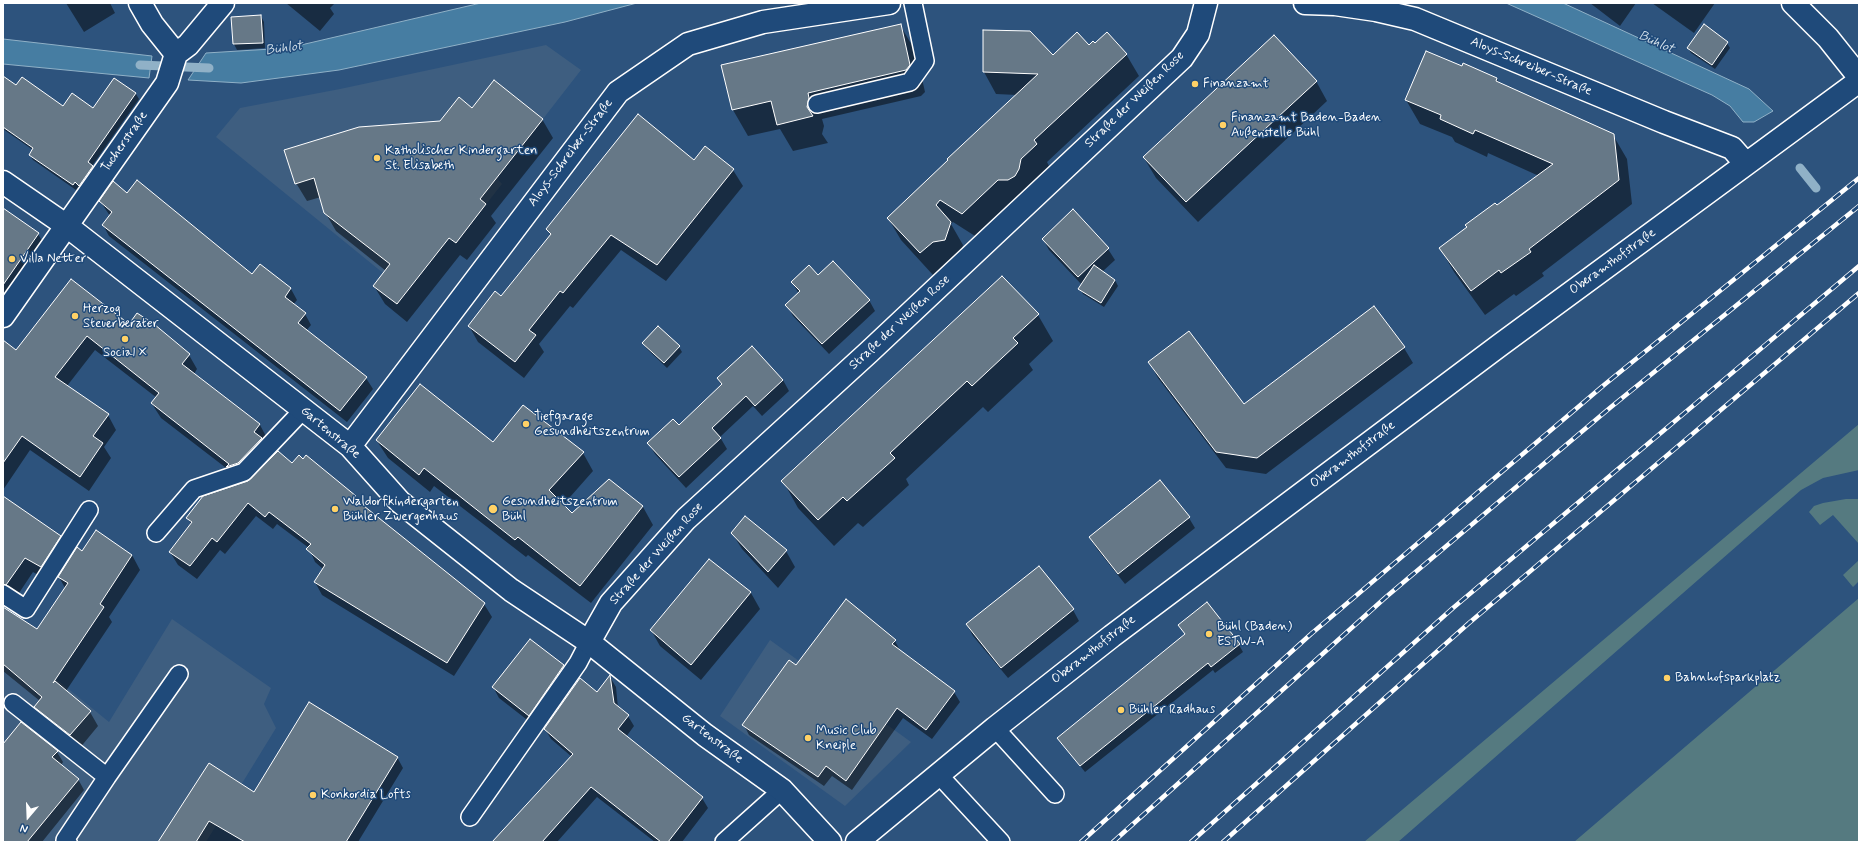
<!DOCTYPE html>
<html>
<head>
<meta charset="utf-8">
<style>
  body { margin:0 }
  #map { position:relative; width:1862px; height:845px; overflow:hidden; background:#2d537d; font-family:Mynerve,sans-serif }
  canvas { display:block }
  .frame { position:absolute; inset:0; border:4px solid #fff; pointer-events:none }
  .north { position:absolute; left:8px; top:797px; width:40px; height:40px; -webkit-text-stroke:3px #1f4a7a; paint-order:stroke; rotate:199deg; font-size:11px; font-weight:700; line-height:16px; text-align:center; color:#fff }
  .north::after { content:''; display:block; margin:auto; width:14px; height:18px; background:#fff; clip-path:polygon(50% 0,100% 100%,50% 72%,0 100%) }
</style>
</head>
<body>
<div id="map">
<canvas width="1862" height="845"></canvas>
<div class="frame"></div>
<div class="north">N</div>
</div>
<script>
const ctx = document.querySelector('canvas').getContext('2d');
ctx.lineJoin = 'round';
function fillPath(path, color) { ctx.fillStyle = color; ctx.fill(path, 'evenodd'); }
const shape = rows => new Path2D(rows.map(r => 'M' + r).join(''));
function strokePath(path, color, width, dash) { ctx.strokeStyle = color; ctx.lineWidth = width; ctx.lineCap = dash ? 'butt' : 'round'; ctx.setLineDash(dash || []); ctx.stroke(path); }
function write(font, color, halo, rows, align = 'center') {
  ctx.font = font + ' Mynerve,sans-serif'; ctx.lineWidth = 3; ctx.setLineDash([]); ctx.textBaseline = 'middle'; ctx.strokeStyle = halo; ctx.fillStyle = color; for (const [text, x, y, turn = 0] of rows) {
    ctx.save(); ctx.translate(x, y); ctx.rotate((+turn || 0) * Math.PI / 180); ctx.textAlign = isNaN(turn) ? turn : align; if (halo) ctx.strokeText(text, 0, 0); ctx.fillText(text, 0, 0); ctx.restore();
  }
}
fillPath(shape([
  [546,45,581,70,497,178,502,184,456,243,449,238,424,270,383,273,216,137,240,108,340,89],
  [172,619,271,688,264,704,276,728,206,842,3,842,3,638,17,647,109,722],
  [770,640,911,742,845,806,720,716]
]), '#3e5e80');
fillPath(shape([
  [1859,424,1859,470,1823,478,1801,490,1398,842,1364,842],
  [1846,499,1859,499,1859,544,1833,515,1820,525,1809,512,1814,506,1823,503],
  [1859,560,1859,581,1853,587,1843,575],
  [1859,598,1859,842,1574,842]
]), '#557a80');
const water = shape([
  [481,3,637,3,565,22,339,70,241,83,188,80,206,53,288,48,481,3],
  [1506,3,1563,3,1749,89,1773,111,1754,122,1743,122,1730,106,1712,95,1506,3],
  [3,39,152,56,149,78,3,64,3,39]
]);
fillPath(water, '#467da2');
strokePath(water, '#90b1c7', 1);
fillPath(shape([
  [66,3,110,3,115,13,84,32],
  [286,3,335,3,330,8,334,14,320,31],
  [1590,3,1636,3,1620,26],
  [1652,3,1715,3,1694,33],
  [261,16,264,22,265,48,237,50,234,44,232,18],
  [900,25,916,52,925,92,921,96,822,119,824,126,822,134,828,143,793,151,780,129,748,136,733,110,722,66],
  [984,31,1053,56,1095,45,1126,54,1139,76,1047,162,1049,166,1034,181,1032,191,1021,202,1011,202,975,236,953,222,951,224,963,245,958,262,946,263,933,275,901,240,888,218,1017,95,996,94,984,72],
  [1727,43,1730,48,1715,69,1691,53,1688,48],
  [1462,68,1497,79,1499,83,1613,135,1627,159,1632,204,1542,273,1544,276,1516,296,1514,294,1485,315,1454,272,1440,248,1539,176,1488,153,1487,157,1455,142,1452,137,1420,124,1406,100],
  [3,78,16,87,63,107,94,109,115,80,136,94,139,99,92,166,96,172,83,191,78,187,76,190,33,160,30,155,33,150,3,129],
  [1316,81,1327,101,1198,222,1156,178,1144,158],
  [473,109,542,119,553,138,491,216,496,223,467,260,460,255,407,322,385,304,374,286,386,271,336,231,325,212,321,197,307,201,296,183],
  [733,170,743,186,666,281,621,250,573,308,570,306,539,344,544,352,524,378,478,342,469,326,501,297,551,236,547,229],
  [127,194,252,276,260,266,291,289,297,300,293,305,305,314,311,325,306,331,366,378,373,389,347,422,109,236,103,225,110,216,100,201],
  [3,209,38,234,50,254,3,307],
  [1073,211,1108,249,1115,260,1102,272,1115,280,1118,286,1104,307,1083,294,1080,289,1082,285,1049,250,1043,239],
  [818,276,869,300,875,311,829,354,793,316,787,305,799,294,792,282],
  [1038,315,1053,341,1029,364,1033,370,988,412,983,407,906,479,909,485,863,527,858,523,834,546,798,508,783,481],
  [129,325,189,355,197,369,194,374,260,425,268,440,270,454,230,471,161,418,152,404,157,398,95,350,67,386,108,415,116,430,104,447,111,458,89,491,30,450,3,490,3,342,17,351],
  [643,343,679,347,682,352,667,368,646,348],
  [752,348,783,380,789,391,762,416,753,406,720,437,727,449,686,488,655,454,648,443,679,427,722,386,718,379],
  [1404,348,1413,363,1266,474,1226,468,1158,378,1149,362,1244,405],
  [377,441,583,453,593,471,563,505,572,514,609,480,643,507,653,525,591,603,528,555,526,557,434,486,430,492,388,458],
  [292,464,355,497,360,504,484,604,492,617,454,676,322,595,315,582,323,569,315,562,309,548,277,524,273,529,256,516,225,554,220,550,197,579,178,565,170,552,191,524,188,518,248,482],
  [3,497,60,537,68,551,49,581,33,572,15,599,6,600,3,605],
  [1189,518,1195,528,1125,584,1097,549,1090,538],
  [732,533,786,551,795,567,778,588,742,549],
  [82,552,132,555,140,570,109,617,112,622,66,691,90,712,98,726,79,749,44,721,35,707,40,701,3,671,3,609,37,630,65,588,59,577],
  [709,560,751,593,760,609,701,680,660,646,651,630],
  [1073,610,1079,621,1008,678,973,636,967,625],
  [1179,625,1239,645,1243,652,1215,673,1213,670,1085,772,1058,738,1186,635],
  [530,640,563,666,570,677,535,726,499,698,493,687],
  [895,641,901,652,954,692,960,702,932,739,903,718,852,790,832,776,824,786,749,735,744,725,796,667],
  [610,677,616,687,618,708,628,716,634,726,626,737,702,798,708,808,682,842,655,842,597,797,557,842,494,842,572,757,551,739,545,729,598,693],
  [3,746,57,752,63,762,61,765,78,779,84,790,42,842,3,842],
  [397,757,403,768,358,842,160,842,254,793]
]), '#0007');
strokePath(shape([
  [140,65,209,68],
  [1800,168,1816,188]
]), '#90b1c7', 9);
const building = shape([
  [261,15,263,43,233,44,231,17,261,15],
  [901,24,910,65,906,70,808,93,809,98,807,107,813,116,777,125,771,101,732,110,721,65,901,24],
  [1704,24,1728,42,1712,65,1687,48,1704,24],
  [983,30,1030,31,1053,55,1077,32,1089,45,1093,41,1095,43,1107,32,1127,54,1034,140,1037,144,1021,159,1019,169,1015,176,1008,180,998,180,962,214,940,200,936,205,951,222,945,240,933,242,920,253,887,218,948,160,947,159,1038,74,983,72,983,30],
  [1274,35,1317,81,1186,202,1143,157,1274,35],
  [1426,51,1462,66,1463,63,1497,78,1496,81,1614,134,1619,180,1529,249,1531,252,1501,273,1499,270,1471,291,1439,248,1467,227,1465,225,1495,203,1497,205,1553,164,1475,130,1473,134,1440,119,1441,115,1405,100,1426,51],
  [3,76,16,85,22,77,63,106,72,93,93,108,114,78,136,93,88,162,93,166,79,186,75,182,73,185,29,155,33,148,3,127,3,76],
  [494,80,543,119,480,199,486,204,456,243,449,238,397,304,373,286,390,264,324,213,314,178,295,184,284,150,359,127,440,121,459,97,472,108,494,80],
  [638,114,694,160,705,146,734,169,657,265,611,235,563,293,560,291,529,330,536,335,515,362,468,326,495,291,501,296,551,234,546,229,638,114],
  [137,180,252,274,260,264,291,288,285,297,306,313,298,323,367,377,340,411,102,225,112,212,99,201,113,181,127,193,137,180],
  [3,208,39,233,3,285,3,208],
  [1073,209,1109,248,1078,277,1042,239,1073,209],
  [833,261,870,300,822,344,785,305,800,291,791,282,809,265,818,275,833,261],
  [1094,265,1115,280,1101,303,1078,289,1094,265],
  [1002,276,1039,314,1013,338,1018,343,972,386,967,381,890,453,895,458,847,501,843,497,818,520,781,481,1002,276],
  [71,279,129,324,137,313,154,324,190,354,182,364,260,424,254,432,262,438,238,463,226,467,229,464,151,403,159,393,87,336,55,377,109,414,93,436,103,443,80,477,22,436,3,463,3,340,16,350,71,279],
  [1374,306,1405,347,1257,458,1216,452,1148,362,1189,331,1244,404,1374,306],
  [658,326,680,346,664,363,642,343,658,326],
  [752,346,783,380,755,406,746,396,712,428,721,438,679,477,647,443,673,419,679,425,722,384,717,378,752,346],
  [420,384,493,442,523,405,584,452,549,490,572,513,609,479,643,506,580,586,518,537,515,540,424,468,419,475,376,440,420,384],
  [278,451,292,463,299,455,303,459,306,455,356,496,354,498,359,502,485,603,447,663,314,582,325,565,306,549,311,544,269,512,265,517,248,503,217,542,212,538,190,566,169,552,192,522,186,518,203,496,248,481,278,451],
  [1160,480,1190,517,1118,574,1089,537,1160,480],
  [3,496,61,536,41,567,25,558,6,585,3,584,3,496],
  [745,516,787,550,768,572,731,533,745,516],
  [96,530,132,555,100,604,104,607,53,683,55,681,91,711,70,735,34,707,42,697,3,664,3,607,37,629,68,583,58,577,77,547,82,551,96,530],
  [709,559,751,592,691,665,650,630,709,559],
  [1039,566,1074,609,1001,668,966,624,1039,566],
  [846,599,896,640,892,644,955,691,926,730,897,708,846,781,826,766,818,777,742,725,789,660,796,665,846,599],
  [1207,602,1240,644,1211,667,1208,663,1080,766,1057,738,1185,634,1178,625,1207,602],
  [530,639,564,665,529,716,492,687,530,639],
  [610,675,614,703,629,715,618,729,703,797,668,842,661,842,591,787,542,842,492,842,573,754,544,729,580,678,597,692,610,675],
  [309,702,398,757,346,842,245,842,209,821,196,842,158,842,209,763,254,792,309,702],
  [21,722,58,751,52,757,79,779,27,842,3,842,3,744,21,722]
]);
fillPath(building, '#667887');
strokePath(building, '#fff', 1);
const lane = shape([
  [817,104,910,82,925,61,913,3],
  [156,533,194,489,244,472,303,410],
  [3,594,26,609,89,510],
  [13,703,107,777,65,840,68,842],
  [995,728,1055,794],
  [938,774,1001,842],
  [107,777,179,674],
  [470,817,578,663,589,642],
  [724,842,782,790]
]);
const street = shape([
  [140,3,152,24,176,54],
  [1305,3,1335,4,1376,10,1415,19,1664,122,1732,148,1746,164],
  [1793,3,1828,38,1859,77],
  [3,182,67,226,350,446,400,502,511,590,589,642,705,735,782,790,830,842],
  [3,316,167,83,176,54,188,45,223,3],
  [350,446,618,92,688,44,763,22,889,3],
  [589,642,611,603,686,519,869,352,1182,58,1198,34,1206,3],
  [857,842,995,728,1112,636,1500,345,1859,81]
]);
strokePath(lane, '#fff', 20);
strokePath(street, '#fff', 25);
strokePath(lane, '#1f4a7a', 17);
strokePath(street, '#1f4a7a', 22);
const rail = shape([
  [1081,842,1311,634,1604,385,1859,178],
  [1113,842,1386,597,1611,407,1859,206],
  [1191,842,1453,608,1859,266],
  [1223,842,1469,623,1859,293]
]);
strokePath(rail, '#fff', 4.5);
strokePath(rail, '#1f4a7a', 3, [9]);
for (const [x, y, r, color] of [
  [1195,84,4,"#ffd166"],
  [1223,125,4,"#ffd166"],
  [377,158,4,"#ffd166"],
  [12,259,4,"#ffd166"],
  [75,316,4,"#ffd166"],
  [125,339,4,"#ffd166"],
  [526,424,4,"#ffd166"],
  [335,509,4,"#ffd166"],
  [493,509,5,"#ffd166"],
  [1209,634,4,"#ffd166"],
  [1667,678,4,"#ffd166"],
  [1121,710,4,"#ffd166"],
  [808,738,4,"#ffd166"],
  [313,795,4,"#ffd166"]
]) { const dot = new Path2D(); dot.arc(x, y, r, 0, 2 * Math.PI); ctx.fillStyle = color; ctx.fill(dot); strokePath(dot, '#1f4a7a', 1.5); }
write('13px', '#fff', '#1f4a7a', [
  ["Aloys-Schreiber-Straße",1531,67,23],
  ["Straße der Weißen Rose",1135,100,-44],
  ["Tucherstraße",125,142,-55],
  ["Aloys-Schreiber-Straße",571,153,-53],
  ["Oberamthofstraße",1613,262,-36],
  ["Straße der Weißen Rose",900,323,-43],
  ["Gartenstraße",330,433,40],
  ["Oberamthofstraße",1353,455,-37],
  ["Straße der Weißen Rose",657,554,-48],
  ["Oberamthofstraße",1094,650,-38],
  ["Gartenstraße",712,739,37]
]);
write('13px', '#fff', '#1f4a7a', [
  ["Finanzamt",1203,84],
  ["Finanzamt Baden-Baden",1231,118],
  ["Außenstelle Bühl",1231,133],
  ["Katholischer Kindergarten",385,151],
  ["St. Elisabeth",385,166],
  ["Villa Netter",20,259],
  ["Herzog",83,309],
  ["Steuerberater",83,324],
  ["Social X",125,353,"center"],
  ["Tiefgarage",534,417],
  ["Gesundheitszentrum",534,432],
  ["Waldorfkindergarten",343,502],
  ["Bühler Zwergenhaus",343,517],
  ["Gesundheitszentrum",502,502],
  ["Bühl",502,517],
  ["Bühl (Baden)",1217,627],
  ["ESTW-A",1217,642],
  ["Bahnhofsparkplatz",1675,678],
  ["Bühler Radhaus",1129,710],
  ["Music Club",816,731],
  ["Kneiple",816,746],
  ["Konkordia Lofts",321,795]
], 'left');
write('italic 14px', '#d1dee8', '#1f4a7a', [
  ["Bühlot",1656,43,24],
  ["Bühlot",284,49,-8]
]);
</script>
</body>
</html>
